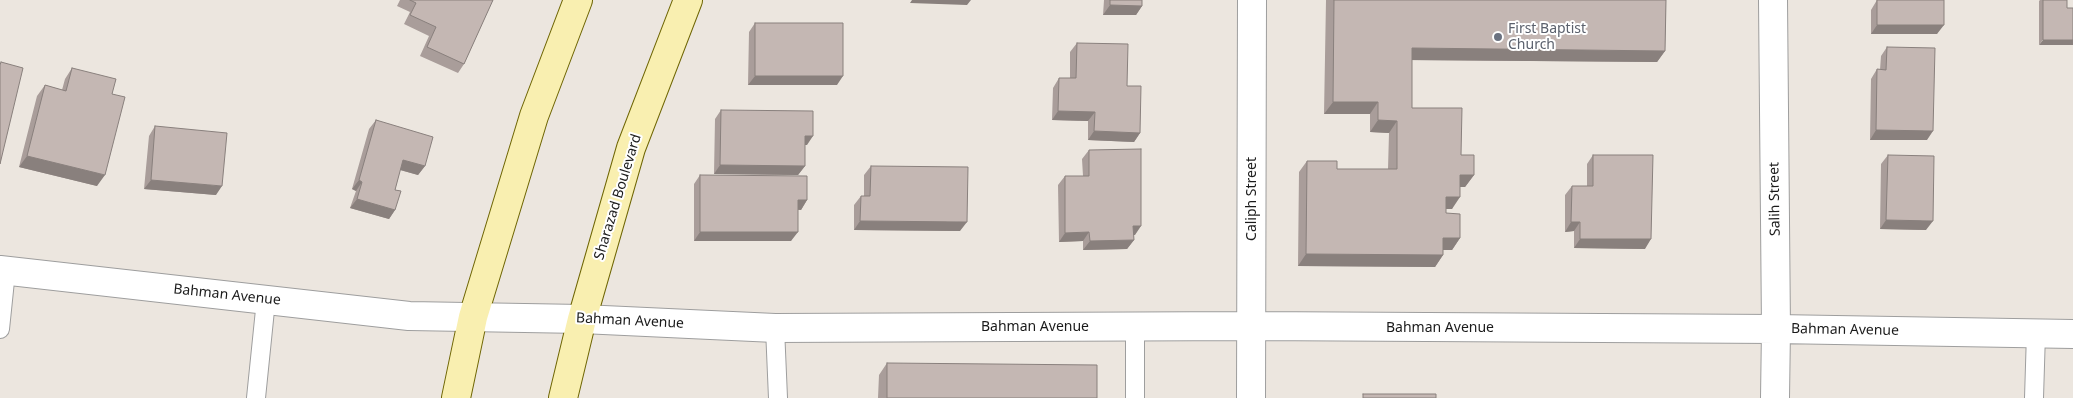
<!DOCTYPE html>
<html>
<head>
<meta charset="utf-8">
<style>
  body { margin:0 }
  canvas { display:block; background:#ece6df }
</style>
</head>
<body>
<canvas width="2073" height="398"></canvas>
<script>
const ctx = document.querySelector('canvas').getContext('2d');
ctx.lineJoin = 'round';
const shape = rows => new Path2D(rows.map(r => 'M' + r).join(''));
function strokePath(path, color, width, dash) { ctx.strokeStyle = color; ctx.lineWidth = width; ctx.lineCap = dash ? 'butt' : 'round'; ctx.setLineDash(dash || []); ctx.stroke(path); }
function fillPath(path, color) { ctx.fillStyle = color; ctx.fill(path, 'evenodd'); }
function write(font, color, halo, rows, align = 'center') {
  ctx.font = font + ' "Noto Sans",sans-serif'; ctx.lineWidth = 4; ctx.setLineDash([]); ctx.textBaseline = 'middle'; ctx.strokeStyle = halo; ctx.fillStyle = color; for (const [text, x, y, turn = 0] of rows) {
    ctx.save(); ctx.translate(x, y); ctx.rotate((+turn || 0) * Math.PI / 180); ctx.textAlign = isNaN(turn) ? turn : align; if (halo) ctx.strokeText(text, 0, 0); ctx.fillText(text, 0, 0); ctx.restore();
  }
}
const lane = shape([
  [775,328,778,398],
  [0,329,6,271],
  [256,398,266,300],
  [1135,398,1135,327],
  [2034,398,2036,333]
]);
const street = shape([
  [1773,0,1776,329,1775,398],
  [0,270,409,316,582,319,775,328,1252,326,1776,329,2073,334],
  [1251,398,1252,0]
]);
const secondary = shape([
  [456,398,473,317,534,116,578,0],
  [563,398,582,319,631,148,688,0]
]);
strokePath(lane, '#9e9e9e', 20);
strokePath(street, '#9e9e9e', 30);
strokePath(secondary, '#6f6604', 30);
strokePath(lane, '#fff', 18);
strokePath(street, '#fff', 28);
strokePath(secondary, '#f9efb0', 28);
fillPath(shape([
  [400,0,493,0,464,64,458,73,420,56,429,36,404,24,410,12,397,6],
  [1104,0,1142,0,1142,6,1136,15,1103,15],
  [1326,0,1666,0,1665,51,1657,62,1412,60,1412,108,1461,155,1474,175,1465,187,1460,187,1452,209,1446,209,1446,213,1460,238,1452,250,1443,250,1443,255,1435,267,1298,266,1299,172,1307,161,1337,169,1388,169,1389,133,1370,132,1370,114,1324,114],
  [1877,0,1944,0,1937,34,1871,34,1871,10],
  [2040,0,2067,0,2067,8,2039,45,2039,1],
  [755,23,837,85,748,85,749,32],
  [1077,43,1127,86,1140,133,1134,142,1088,140,1088,121,1052,120,1053,88,1059,78,1070,78,1070,52],
  [1887,47,1927,140,1870,140,1871,79,1877,69,1880,70,1881,56],
  [72,68,112,94,97,186,19,167,37,96,45,85,62,90,65,79],
  [721,110,807,145,805,145,805,166,798,175,714,174,715,119],
  [376,120,425,166,418,175,400,170,395,190,395,210,389,219,350,208,356,191,352,189,369,129],
  [155,126,216,195,144,189,149,136],
  [1089,150,1135,235,1133,235,1134,240,1127,249,1083,250,1083,241,1059,242,1058,185,1065,176,1083,176,1082,159],
  [1593,155,1645,249,1574,248,1574,231,1565,232,1565,195,1572,186,1587,186,1587,164],
  [1888,155,1926,230,1880,229,1881,164],
  [871,166,960,231,854,230,854,205,861,196,864,196,864,175],
  [700,175,807,200,801,210,798,210,791,241,694,241,694,184],
  [887,363,1097,398,878,398,879,375]
]), '#a99d9a');
fillPath(shape([
  [912,0,971,0,967,5,910,3],
  [1110,5,1142,6,1136,15,1103,15],
  [1877,25,1944,25,1937,34,1871,34],
  [2043,40,2073,40,2073,45,2039,45],
  [1412,48,1665,51,1657,62,1403,60],
  [755,76,843,76,837,85,748,85],
  [1333,102,1378,102,1370,114,1324,114],
  [1058,111,1095,112,1088,121,1052,120],
  [1378,120,1397,121,1389,133,1370,132],
  [1876,130,1933,131,1927,140,1870,140],
  [1094,131,1140,133,1134,142,1088,140],
  [805,136,813,136,807,145,798,145],
  [27,156,105,175,97,186,19,167],
  [403,160,425,166,418,175,397,169],
  [720,165,805,166,798,175,714,174],
  [1460,175,1474,175,1465,187,1452,187],
  [151,180,222,186,216,195,144,189],
  [359,180,362,182,356,191,352,189],
  [1446,197,1460,197,1452,209,1437,209],
  [357,199,395,210,389,219,350,208],
  [798,200,807,200,801,210,792,209],
  [1886,220,1933,221,1926,230,1880,229],
  [860,221,967,222,960,231,854,230],
  [1571,222,1580,222,1574,231,1565,232],
  [1133,226,1141,226,1135,235,1127,235],
  [700,232,798,232,791,241,694,241],
  [1089,232,1083,241,1059,242,1065,233],
  [1443,238,1460,238,1452,250,1435,250],
  [1580,239,1651,239,1645,249,1574,248],
  [1134,240,1127,249,1083,250,1090,241],
  [1306,254,1443,255,1435,267,1298,266]
]), '#89807d');
const building = shape([
  [410,0,493,0,464,64,427,47,436,27,410,15,416,3,410,0],
  [1110,0,1142,0,1142,6,1110,5,1110,0],
  [1334,0,1666,0,1665,51,1412,48,1412,108,1462,108,1461,155,1474,155,1474,175,1460,175,1460,197,1446,197,1446,213,1460,214,1460,238,1443,238,1443,255,1306,254,1307,161,1337,161,1337,169,1397,169,1397,121,1378,120,1378,102,1333,102,1334,0],
  [1877,0,1944,0,1944,25,1877,25,1877,0],
  [2043,0,2067,0,2067,8,2073,8,2073,40,2043,40,2043,0],
  [755,23,843,23,843,76,755,76,755,23],
  [1077,43,1128,44,1127,86,1141,86,1140,133,1094,131,1095,112,1058,111,1059,78,1076,78,1077,43],
  [1887,47,1935,48,1933,131,1876,130,1877,69,1886,70,1887,47],
  [1,62,23,68,0,164,0,65,1,62],
  [72,68,116,79,112,94,125,97,105,175,27,156,45,85,66,91,72,68],
  [721,110,813,111,813,136,805,136,805,166,720,165,721,110],
  [376,120,433,137,425,166,403,160,395,190,401,191,395,210,357,199,362,182,359,180,376,120],
  [155,126,227,133,222,186,151,180,155,126],
  [1141,149,1141,226,1133,226,1134,240,1090,241,1089,232,1065,233,1065,176,1089,176,1089,150,1141,149],
  [1593,155,1653,155,1651,239,1580,239,1580,222,1571,222,1572,186,1593,186,1593,155],
  [1888,155,1934,156,1933,221,1886,220,1888,155],
  [871,166,968,167,967,222,860,221,861,196,870,196,871,166],
  [700,175,807,176,807,200,798,200,798,232,700,232,700,175],
  [887,363,1097,365,1097,398,887,398,887,363],
  [1363,394,1436,394,1436,398,1363,398,1363,394]
]);
fillPath(building, '#c4b7b3');
strokePath(building, '#89807d', 1);
for (const [x, y, r, color] of [
  [1498,37,5,"#6b7280"]
]) { const dot = new Path2D(); dot.arc(x, y, r, 0, 2 * Math.PI); ctx.fillStyle = color; ctx.fill(dot); strokePath(dot, '#fff', 2); }
write('14px', '#5b616d', '#fff', [
  ["First Baptist",1508,29],
  ["Church",1508,45]
], 'left');
write('14px', '#1a1a1a', '#fff', [
  ["Sharazad Boulevard",618,197,-73],
  ["Caliph Street",1252,199,-90],
  ["Salih Street",1775,199,-91],
  ["Bahman Avenue",227,295,6],
  ["Bahman Avenue",630,321,3],
  ["Bahman Avenue",1035,327],
  ["Bahman Avenue",1440,328],
  ["Bahman Avenue",1845,330,1]
]);
</script>
</body>
</html>
